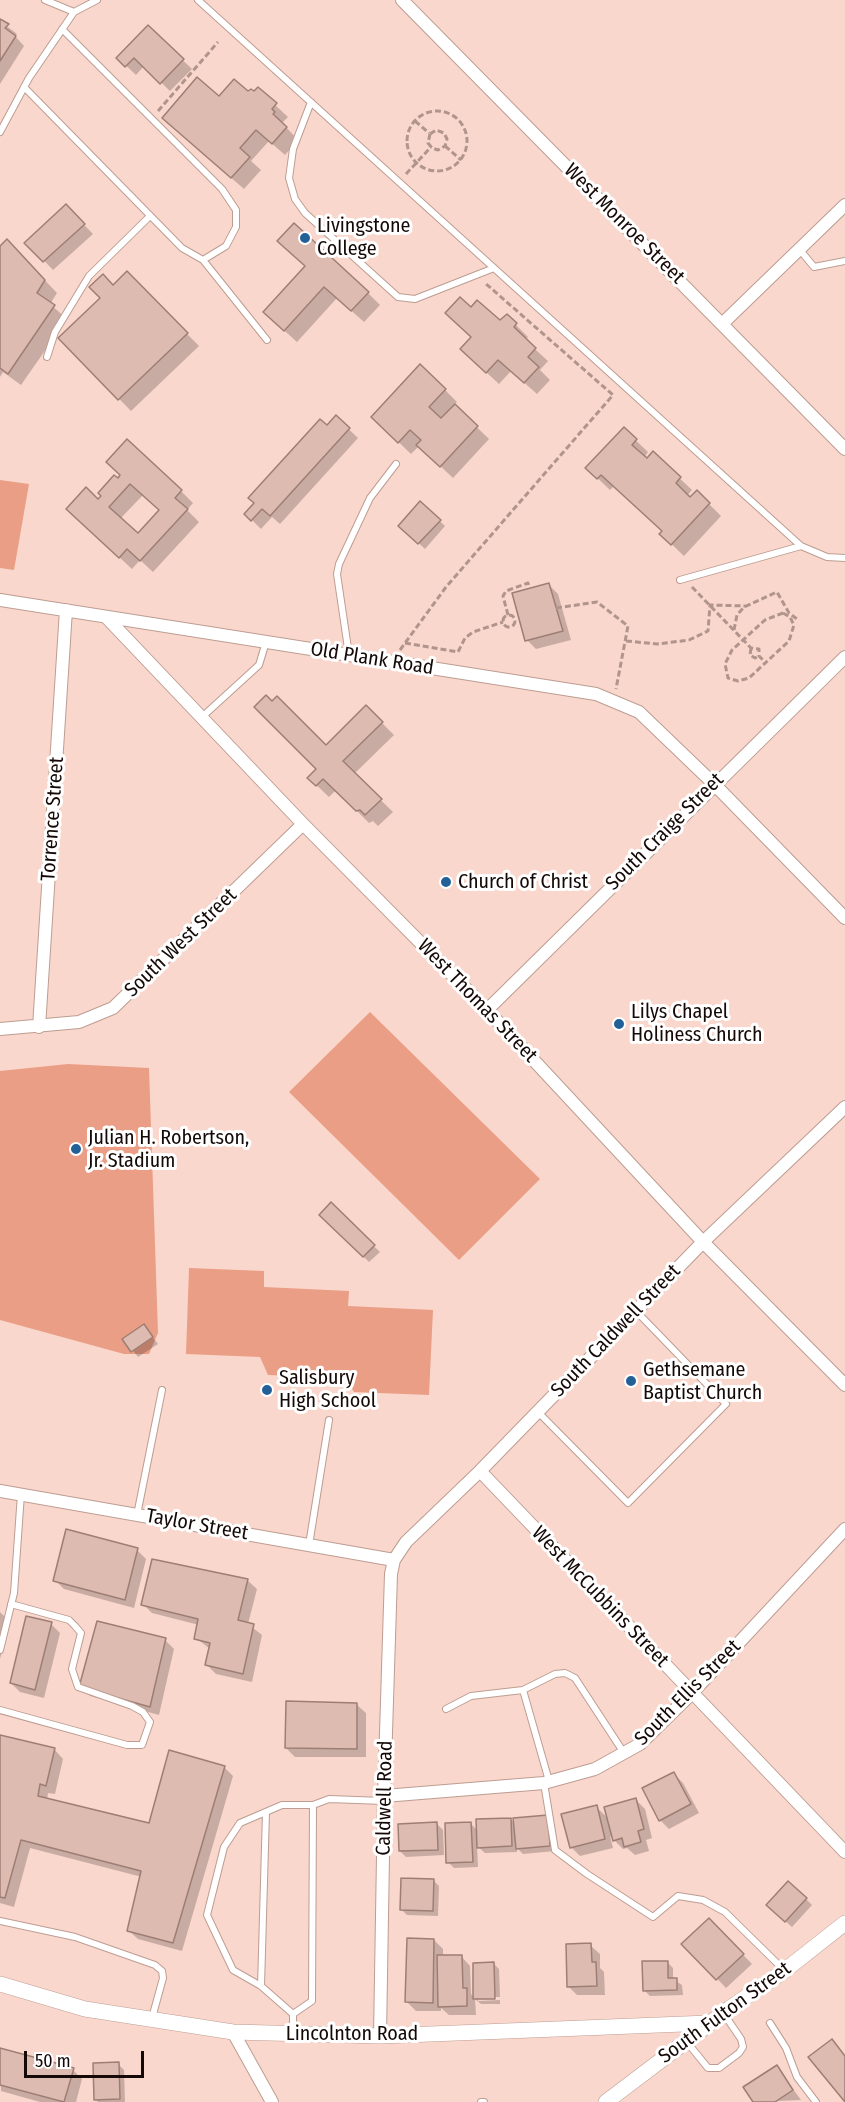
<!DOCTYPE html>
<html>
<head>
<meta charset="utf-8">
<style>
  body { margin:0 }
  #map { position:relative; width:845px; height:2102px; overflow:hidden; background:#fad7cc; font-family:"Fira Sans Condensed",sans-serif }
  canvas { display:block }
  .scale { position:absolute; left:24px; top:2051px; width:120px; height:27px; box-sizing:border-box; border:3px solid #140906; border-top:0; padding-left:8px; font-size:18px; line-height:21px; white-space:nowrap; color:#140906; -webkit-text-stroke:4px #fff; paint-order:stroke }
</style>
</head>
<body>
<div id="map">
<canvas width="845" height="2102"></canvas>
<div class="scale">50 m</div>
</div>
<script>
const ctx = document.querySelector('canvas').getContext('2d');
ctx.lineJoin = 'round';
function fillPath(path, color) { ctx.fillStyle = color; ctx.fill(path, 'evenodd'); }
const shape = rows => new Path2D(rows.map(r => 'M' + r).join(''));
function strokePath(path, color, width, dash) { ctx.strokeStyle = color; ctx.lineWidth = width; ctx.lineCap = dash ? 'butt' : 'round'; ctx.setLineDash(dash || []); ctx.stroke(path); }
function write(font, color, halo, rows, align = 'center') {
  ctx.font = font + ' "Fira Sans Condensed",sans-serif'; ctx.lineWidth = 6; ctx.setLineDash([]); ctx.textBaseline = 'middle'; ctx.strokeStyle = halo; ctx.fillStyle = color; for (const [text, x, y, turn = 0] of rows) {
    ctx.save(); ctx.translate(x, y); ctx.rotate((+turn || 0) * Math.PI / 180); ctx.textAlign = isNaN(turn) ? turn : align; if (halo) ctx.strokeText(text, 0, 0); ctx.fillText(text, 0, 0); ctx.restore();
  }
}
fillPath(shape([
  [0,480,29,484,14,570,0,568],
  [370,1012,540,1179,459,1260,289,1092],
  [68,1064,149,1068,158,1333,149,1354,124,1354,0,1320,0,1071],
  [189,1268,264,1271,264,1287,349,1291,348,1306,433,1310,429,1395,354,1392,345,1378,268,1375,260,1357,186,1354]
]), '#ea9e85');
fillPath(shape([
  [0,21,17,34,15,36,24,46,0,84],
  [148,27,192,69,170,91,144,66,136,75,118,58],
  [258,89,288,117,283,122,285,126,298,140,285,155,269,141,251,161,261,170,244,189,176,130,219,98,254,93],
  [66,206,93,234,53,270,27,243],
  [0,249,19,253,57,293,50,304,67,319,21,385,3,372,0,377],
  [306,266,368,293,380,305,364,322,337,298,297,342,277,324],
  [127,273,199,346,131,411,60,338],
  [471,309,500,323,507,316,528,337,525,340,548,361,540,370,550,380,537,394,511,371,499,384,474,361],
  [445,390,457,402,454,405,489,439,453,478,419,446,411,454,385,429],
  [336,417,358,438,280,524,272,517,261,529,246,514],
  [624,429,648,452,644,458,647,461,653,453,692,490,687,496,691,499,709,504,721,516,684,556,661,534,664,532,614,486,610,490,587,468],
  [114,477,181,491,193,503,187,510,199,522,153,572,140,560,132,569,80,521,98,501],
  [143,495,160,511,138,535,120,519],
  [421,503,445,526,425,549,400,526],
  [549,585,558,594,571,640,536,649,527,640],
  [366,707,394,735,354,774,393,812,378,826,373,821,369,823,336,790,329,797,309,778,318,769,326,747],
  [331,1205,380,1252,369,1262,321,1215],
  [144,1326,158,1344,138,1357,124,1339],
  [137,1550,146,1559,134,1608,64,1589,55,1580],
  [247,1580,257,1589,248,1624,262,1635,252,1682,216,1674,207,1665,210,1649,196,1638,199,1625,152,1613,143,1604],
  [0,1612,10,1622,0,1659],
  [51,1624,60,1633,44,1698,20,1692,11,1683],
  [165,1640,174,1649,159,1715,90,1696,81,1687],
  [356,1704,366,1713,366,1757,295,1757,286,1748],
  [0,1737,54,1749,63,1759,55,1794,48,1793,47,1800,150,1825,224,1767,233,1776,182,1951,138,1939,128,1930,142,1877,30,1848,14,1907,0,1903],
  [674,1774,683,1783,699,1813,669,1829,660,1820],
  [636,1800,645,1809,652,1838,646,1840,649,1851,635,1855,627,1848,623,1849,610,1836,613,1848,580,1856,571,1847,596,1807,609,1819],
  [547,1816,555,1851,523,1854,517,1848,517,1852,485,1853,477,1846,478,1867,454,1868,448,1862,471,1824,478,1831,510,1819,515,1824],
  [437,1824,443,1830,444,1855,406,1857,400,1851],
  [433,1880,439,1886,438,1916,407,1915,401,1909],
  [806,1899,812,1905,792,1927,774,1911],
  [709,1920,752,1964,726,1988,684,1944],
  [434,1940,443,1949,443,1957,461,1956,470,1966,471,1994,475,1998,494,1964,499,1969,500,1997,478,1997,478,2001,500,2000,500,2004,481,2004,475,1999,476,2015,449,2015,441,2008,441,2011,416,2011,407,2002],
  [590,1945,600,1954,600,1968,604,1972,605,1995,577,1995,568,1986],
  [667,1962,673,1968,673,1979,682,1985,683,1995,650,1996,644,1990],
  [0,2054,73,2070,82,2079,76,2102,40,2102,1,2091],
  [118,2064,124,2070,125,2102,98,2102,95,2099],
  [777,2067,801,2100,755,2102]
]), '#0003');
const building = shape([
  [0,19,9,24,5,28,16,36,0,61,0,19],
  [148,25,184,59,160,84,134,58,125,67,116,58,148,25],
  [197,77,219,96,234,79,248,91,251,89,254,91,258,87,277,103,272,109,275,112,273,114,287,127,272,144,256,130,240,148,250,157,231,178,162,118,197,77],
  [66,204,85,224,43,262,24,243,66,204],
  [294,223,369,292,351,311,324,287,284,331,263,312,305,266,277,241,294,223],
  [7,239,45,280,37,293,55,305,8,374,0,368,0,246,7,239],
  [127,271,188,333,118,400,58,338,100,298,89,287,103,274,113,285,127,271],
  [460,297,471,307,477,300,500,320,507,314,517,323,514,327,536,348,528,357,539,367,524,383,498,360,486,373,460,349,471,337,445,313,460,297],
  [420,364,446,389,429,407,441,418,455,404,478,426,440,467,416,445,421,440,410,430,398,443,371,417,420,364],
  [336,415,350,428,270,516,262,509,251,521,244,514,254,503,248,498,320,419,327,425,336,415],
  [624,427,637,439,632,445,647,458,653,451,681,477,676,483,690,497,697,490,710,503,671,545,659,534,662,531,601,475,597,479,585,468,624,427],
  [127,439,182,490,175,498,188,509,140,561,127,549,119,558,66,509,86,487,98,499,101,496,98,493,114,475,118,478,120,475,106,462,127,439],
  [130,484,159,510,138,533,109,507,130,484],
  [420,501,441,520,418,544,398,526,420,501],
  [549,583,563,631,525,641,512,593,549,583],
  [266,695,272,701,277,696,326,745,366,705,383,722,343,761,382,799,365,815,360,810,356,811,323,779,316,786,307,778,316,769,254,707,266,695],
  [331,1202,375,1245,363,1257,319,1215,331,1202],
  [144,1324,153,1337,131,1352,122,1339,144,1324],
  [66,1529,138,1548,125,1600,53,1581,66,1529],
  [152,1559,248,1579,238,1620,254,1624,243,1674,205,1665,210,1643,194,1639,198,1619,141,1605,152,1559],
  [26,1616,52,1622,35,1690,10,1683,26,1616],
  [97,1621,166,1638,150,1707,79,1687,97,1621],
  [286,1701,357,1703,357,1749,285,1748,286,1701],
  [0,1735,55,1748,46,1786,40,1784,38,1796,149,1823,169,1750,225,1766,173,1943,127,1931,141,1871,21,1840,5,1898,0,1897,0,1735],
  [674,1772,691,1804,659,1821,642,1788,674,1772],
  [636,1798,644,1829,638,1831,641,1842,624,1847,622,1838,613,1841,604,1807,636,1798],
  [597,1805,605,1839,570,1848,561,1814,597,1805],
  [548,1815,550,1846,516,1849,513,1818,548,1815],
  [511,1818,512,1846,477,1848,476,1819,511,1818],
  [437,1822,438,1850,399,1851,398,1824,437,1822],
  [471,1822,473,1862,446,1863,445,1823,471,1822],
  [401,1878,434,1879,433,1911,400,1910,401,1878],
  [788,1881,807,1898,785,1922,766,1905,788,1881],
  [709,1918,744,1954,716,1980,681,1944,709,1918],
  [407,1938,434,1939,433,2003,405,2002,407,1938],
  [591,1943,592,1962,596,1962,597,1986,567,1987,566,1944,591,1943],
  [437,1955,462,1955,463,1988,467,1988,467,2006,438,2007,437,1955],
  [642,1961,668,1961,668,1978,677,1978,677,1990,643,1991,642,1961],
  [494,1962,495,1999,473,1999,473,1963,494,1962],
  [832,2039,845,2056,845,2102,808,2057,832,2039],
  [0,2048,74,2068,64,2102,0,2085,0,2048],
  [119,2062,120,2099,94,2100,93,2063,119,2062],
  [777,2065,793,2090,775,2102,753,2102,743,2087,777,2065]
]);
fillPath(building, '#ddbbb0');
strokePath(building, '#9e7e74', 1.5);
const service = shape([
  [45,0,74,12],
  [198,0,801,546,827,557,845,558],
  [24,87,182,248,203,260,226,246,236,227,236,210,222,189,62,29],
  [311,102,293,149,289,178,295,199,305,213,398,297,415,299,494,268],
  [0,132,29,78,74,12,97,0],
  [800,250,814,267,845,261],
  [203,260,267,340],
  [47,357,55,332,89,276,150,216],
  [680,580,801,546],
  [349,655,337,574,339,564,370,498,396,464],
  [202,717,259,665,266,642],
  [538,1412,628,1503,726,1404,636,1311],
  [137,1515,162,1390],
  [309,1545,329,1420],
  [0,1650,14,1593,21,1494],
  [446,1709,471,1696,523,1690],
  [0,1710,127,1745,142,1745,150,1722,143,1712,132,1706,78,1687,72,1669,81,1633,75,1626,69,1620,11,1604],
  [549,1781,523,1690,555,1674,565,1673,575,1678,624,1753],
  [544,1783,555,1850,587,1874,653,1917,678,1896,703,1900,725,1912,784,1970],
  [0,1921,75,1937,155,1965,162,1971,163,1978,152,2018],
  [261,1986,266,1812],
  [293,2014,312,2001,313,1805,329,1799,384,1801],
  [770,2023,786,2048,797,2077,816,2102],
  [293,2033,293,2014,261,1986,233,1970,207,1915,224,1847,240,1823,282,1805,313,1805],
  [686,2041,708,2068,719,2068,739,2053,743,2047,741,2039,724,2014],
  [481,2102,484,2102]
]);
const minor = shape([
  [402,0,845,449],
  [722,324,845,205],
  [0,600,596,694,639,712,714,784,845,918],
  [107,618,303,824,487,1010,703,1242,845,1385],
  [487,1010,845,657],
  [39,1027,66,610],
  [0,1029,79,1022,113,1008,303,824],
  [480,1471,845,1852],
  [0,1491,394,1560],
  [384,1796,544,1783,595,1769,640,1744,692,1693,845,1529],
  [233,2032,272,2102],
  [380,2036,384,1796,391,1574,394,1560,406,1542,480,1471,703,1242,845,1107]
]);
const tertiary = shape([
  [0,1984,85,2009,233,2032,380,2036,709,2023],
  [606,2102,730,2008,784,1971,845,1923]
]);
strokePath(service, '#bd9d92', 8);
strokePath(minor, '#bd9d92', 14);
strokePath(tertiary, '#bd9d92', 16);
strokePath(shape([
  '407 141a30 30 0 1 1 60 0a30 30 0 1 1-60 0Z',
  [158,111,218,42],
  [415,121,429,133],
  [430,134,428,143,432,148,438,150,445,146],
  [430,134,436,130,444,133,447,139,445,146],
  [445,146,461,160],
  [406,174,431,147],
  [692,587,751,648,759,649,759,656,766,663],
  [556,608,597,602,628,626,616,689],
  [783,613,790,617,794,625,789,641,749,678,738,681,728,678,725,664,732,650,765,620,783,613],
  [508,615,503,596,506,591,528,583,529,588],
  '503 621a6 6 0 1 1 12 0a6 6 0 1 1-12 0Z',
  [734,630,737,615,744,607,777,592,789,613,797,619],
  [626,641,657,644,689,640,708,631,710,605,746,606],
  [405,643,458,652,465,638,473,632,503,622],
  [751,648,750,655,755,658,759,656],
  [400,650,446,587,613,395,485,283]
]), '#b1958d', 3, [6, 3]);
strokePath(service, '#fff', 6);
strokePath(minor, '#fff', 12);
strokePath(tertiary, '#fff', 15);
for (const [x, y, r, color] of [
  [305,238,6,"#226097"],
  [446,882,6,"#226097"],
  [619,1024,6,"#226097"],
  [76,1149,6,"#226097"],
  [631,1381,6,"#226097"],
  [267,1390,6,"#226097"]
]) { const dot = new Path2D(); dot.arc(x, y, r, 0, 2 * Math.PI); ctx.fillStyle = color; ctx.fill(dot); strokePath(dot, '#fff', 2); }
write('20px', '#140906', '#fff', [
  ["West Monroe Street",624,224,45],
  ["Old Plank Road",372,659,9],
  ["Torrence Street",53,819,-86],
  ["South Craige Street",665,832,-45],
  ["South West Street",181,943,-44],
  ["West Thomas Street",477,1001,46],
  ["South Caldwell Street",616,1331,-46],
  ["Taylor Street",197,1525,10],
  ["West McCubbins Street",600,1597,46],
  ["South Ellis Street",688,1693,-45],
  ["Caldwell Road",385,1798,-89],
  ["South Fulton Street",725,2013,-36],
  ["Lincolnton Road",352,2034]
]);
write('20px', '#140906', '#fff', [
  ["Livingstone",317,226],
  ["College",317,249],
  ["Church of Christ",458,882],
  ["Lilys Chapel",631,1012],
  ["Holiness Church",631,1035],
  ["Julian H. Robertson,",88,1138],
  ["Jr. Stadium",88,1161],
  ["Gethsemane",643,1370],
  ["Baptist Church",643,1393],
  ["Salisbury",279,1378],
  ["High School",279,1401]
], 'left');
</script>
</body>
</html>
